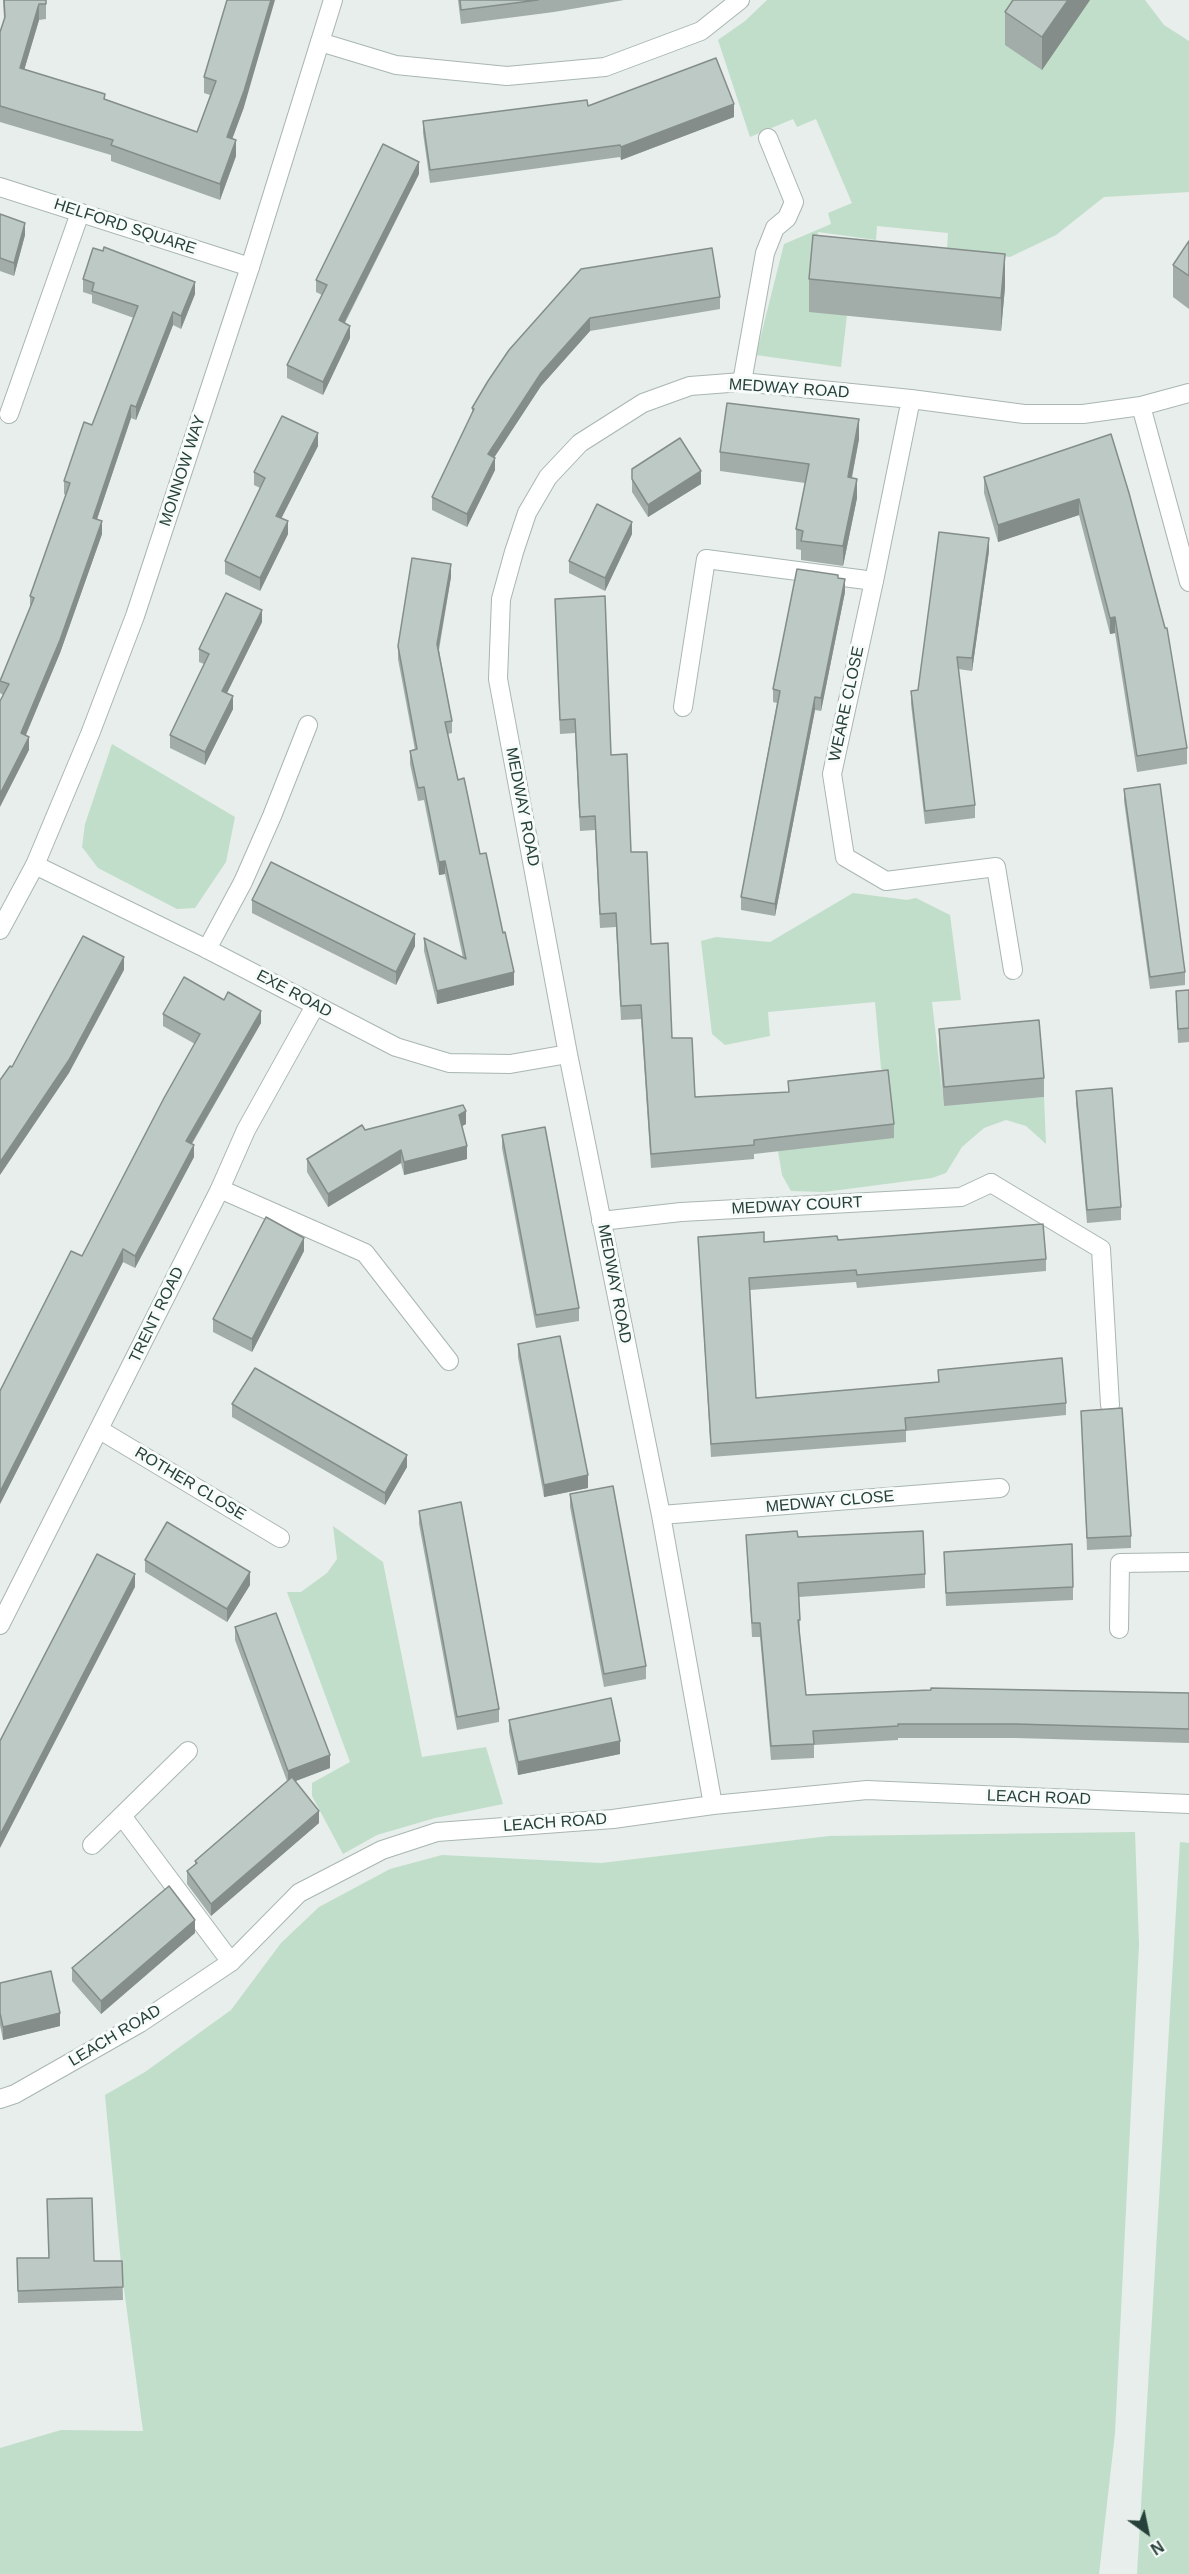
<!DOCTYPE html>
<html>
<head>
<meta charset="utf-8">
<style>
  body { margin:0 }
  #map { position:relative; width:1189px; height:2574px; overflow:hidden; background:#e7eeeb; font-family:Arial,sans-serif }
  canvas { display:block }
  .north { position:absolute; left:1117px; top:2502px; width:60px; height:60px; -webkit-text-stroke:4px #f7fbf9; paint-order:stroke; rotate:147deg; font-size:16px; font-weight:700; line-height:24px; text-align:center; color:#26403a }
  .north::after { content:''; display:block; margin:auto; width:21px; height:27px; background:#26403a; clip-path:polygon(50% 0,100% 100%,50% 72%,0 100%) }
</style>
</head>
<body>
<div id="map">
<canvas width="1189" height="2574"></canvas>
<div class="north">N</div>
</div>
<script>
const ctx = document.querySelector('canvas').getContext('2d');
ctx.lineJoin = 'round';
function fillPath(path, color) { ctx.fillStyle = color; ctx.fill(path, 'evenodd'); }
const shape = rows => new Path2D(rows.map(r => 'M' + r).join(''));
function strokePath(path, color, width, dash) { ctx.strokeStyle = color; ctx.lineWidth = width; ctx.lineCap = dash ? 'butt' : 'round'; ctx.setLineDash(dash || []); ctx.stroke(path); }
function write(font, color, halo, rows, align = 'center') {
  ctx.font = font + ' Arial,sans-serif'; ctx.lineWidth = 6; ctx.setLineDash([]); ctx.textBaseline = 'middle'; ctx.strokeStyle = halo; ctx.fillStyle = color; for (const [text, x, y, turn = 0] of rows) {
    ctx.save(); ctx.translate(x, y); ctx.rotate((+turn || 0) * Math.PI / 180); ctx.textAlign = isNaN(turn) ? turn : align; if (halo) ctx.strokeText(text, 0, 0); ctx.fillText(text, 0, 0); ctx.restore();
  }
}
fillPath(shape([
  [767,0,1145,0,1164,25,1189,41,1189,192,1104,197,1056,235,1010,257,947,249,948,233,877,226,876,240,818,232,813,268,847,315,841,367,756,355,784,244,831,224,828,213,852,203,816,119,797,127,793,119,750,137,718,40,745,21],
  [112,744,235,817,226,862,195,908,177,909,98,868,82,847,85,824],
  [853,893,907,900,916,898,950,915,961,1000,932,1002,944,1105,1044,1097,1046,1144,1026,1126,1006,1120,984,1128,962,1147,946,1173,932,1178,824,1192,791,1191,782,1175,778,1151,888,1084,881,1068,875,1002,768,1012,770,1036,725,1045,712,1034,701,941,716,937,770,942],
  [333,1526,383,1562,422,1757,486,1747,503,1804,435,1818,377,1835,343,1854,312,1796,312,1783,350,1762,287,1592,301,1592,327,1573,337,1559],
  [1135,1832,1139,1945,1115,2433,1099,2574,0,2574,0,2448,61,2430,143,2431,122,2274,105,2095,145,2072,231,2010,281,1943,319,1907,390,1869,442,1855,601,1863,829,1836],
  [1180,1842,1189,1843,1189,2574,1137,2574]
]), '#c1deca');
const service = shape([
  [742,382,765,253,775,228,787,218,794,202,768,138],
  [9,414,80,213],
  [683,707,706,559,874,581],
  [207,949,243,882,272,816,308,725],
  [991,1183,1101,1249,1110,1405],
  [220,1189,365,1253,449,1361],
  [1119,1629,1120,1563,1189,1562],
  [122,1816,231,1962],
  [92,1845,188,1751]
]);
const minor = shape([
  [320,42,396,65,507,76,605,67,701,31,740,0],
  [0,187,250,267],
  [911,399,874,581,832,774,845,857,886,881,996,867,1013,970],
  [1141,406,1189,582],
  [35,865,207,949,396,1047,449,1063,510,1064,568,1054],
  [601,1221,681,1212,961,1197,991,1183],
  [100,1430,280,1538],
  [661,1515,1000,1488],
  [0,1625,220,1189,246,1130,315,1006],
  [713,1805,661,1515,568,1054,498,679,501,599,514,552,527,513,548,477,580,443,643,403,690,386,742,382,911,399,1024,414,1083,414,1141,406,1189,393],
  [0,2099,15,2094,140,2023,231,1962,299,1893,382,1850,437,1832,613,1819,713,1805,867,1790,1189,1804]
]);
const tertiary = shape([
  [0,930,35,865,90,734,135,616,250,267,333,0]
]);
strokePath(service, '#a9b6b2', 20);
strokePath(minor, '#a9b6b2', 20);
strokePath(tertiary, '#a9b6b2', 20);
strokePath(service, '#fff', 18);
strokePath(minor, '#fff', 18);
strokePath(tertiary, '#fff', 18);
fillPath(shape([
  [3,0,46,0,46,19,39,20,24,70,197,132,210,95,204,93,204,77,227,0,244,107,232,139,236,156,220,200,111,161,111,155,0,122,0,32,4,19],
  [458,0,624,0,554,12,461,24],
  [1090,0,1042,70,1005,45,1005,12],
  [588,106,734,117,621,160,620,157,430,183,423,133,423,121],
  [419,174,345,323,350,338,323,395,287,378,287,365,322,295,316,292,316,280],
  [0,214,25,235,14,276,0,271],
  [1189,241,1189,309,1173,297,1173,265],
  [581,269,720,297,720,309,590,331,541,386,494,457,495,470,467,527,432,510,432,497,472,415,472,408],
  [83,279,195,294,181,329,173,325,136,420,131,418,97,519,102,534,60,653,26,735,29,750,3,695,0,693,0,681,30,608,30,596,66,495,64,494,64,481,92,425,134,318,92,303,92,295,83,292],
  [809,279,1005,287,1001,331,809,312],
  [1111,434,1187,748,1187,764,1137,772,1115,633,1110,634,1079,515,998,542,984,493,984,477],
  [859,439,852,478,857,498,843,566,801,560,801,550,796,549,796,529,805,483,720,471,720,452],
  [318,446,281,518,288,534,260,591,225,574,225,561,260,488,254,485,254,472],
  [632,469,701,484,648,517,632,492],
  [632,534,605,591,569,573,569,561],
  [989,551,972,671,958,669,975,805,975,818,925,824,911,704,911,691,918,690],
  [451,577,439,650,452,721,452,733,448,734,458,780,480,854,514,985,437,1004,424,951,424,938,463,958,445,874,439,875,424,800,418,801,410,764,410,751,415,750,398,659,398,646],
  [838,578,845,592,821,711,815,710,775,916,741,910,741,897,777,703,773,702,773,689],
  [555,599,611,755,631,852,672,1038,695,1097,788,1092,788,1081,894,1124,894,1138,754,1154,754,1159,651,1168,641,1019,621,1020,616,927,600,928,595,830,580,831,575,733,560,734],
  [262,622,227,693,233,709,205,765,170,748,170,735,204,664,199,662,199,649],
  [1124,789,1185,972,1185,985,1150,989,1124,801],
  [252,900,415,946,396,985,252,913],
  [1189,990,1189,1042,1178,1043,1176,991],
  [163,1014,261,1023,192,1144,194,1157,135,1268,123,1262,0,1504,0,1391,82,1256,195,1044,163,1026],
  [939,1029,1044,1078,1044,1097,944,1106,939,1047],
  [1076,1091,1121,1207,1121,1220,1087,1223,1076,1103],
  [466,1124,462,1126,467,1159,404,1175,401,1163,328,1207,307,1172,307,1159,365,1130],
  [502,1135,579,1308,579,1321,536,1328,502,1148],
  [698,1237,764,1242,838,1240,1046,1259,1046,1271,857,1288,856,1282,750,1290,756,1398,938,1382,938,1370,1066,1403,1066,1415,906,1431,906,1442,711,1457],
  [304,1251,252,1352,213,1332,213,1319],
  [518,1344,588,1488,544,1497,518,1357],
  [232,1404,407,1467,385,1505,232,1417],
  [1081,1411,1131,1536,1131,1548,1087,1550],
  [570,1494,646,1666,646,1679,604,1687,570,1507],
  [419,1511,499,1709,499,1722,457,1730,419,1524],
  [746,1535,798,1537,925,1574,925,1588,799,1597,800,1634,806,1695,1189,1693,1189,1743,1016,1738,898,1738,898,1740,814,1745,814,1758,771,1760,760,1637,752,1637],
  [944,1552,1073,1587,1073,1600,946,1606],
  [145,1560,250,1585,227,1622,145,1572],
  [235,1627,330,1768,295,1781,319,1823,211,1916,187,1884,187,1871,195,1865,195,1861,287,1781,235,1640],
  [509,1720,620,1754,518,1775,509,1732],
  [195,1933,101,2014,72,1981,72,1968],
  [0,1983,60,2026,3,2040,0,2025],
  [17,2258,94,2261,122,2261,123,2300,18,2303]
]), '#a2ada9');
fillPath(shape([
  [271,0,275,0,244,107,227,153,227,137],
  [1068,0,1090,0,1042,70,1042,37],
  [39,4,39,20,20,84,20,68],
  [734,104,734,117,621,160,621,147],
  [236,140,236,156,220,200,220,184],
  [419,162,419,174,339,333,339,320],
  [25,223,25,235,14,276,14,263],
  [1005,254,1005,287,1001,331,1001,298],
  [195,282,195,294,181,329,181,316],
  [173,312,173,325,136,420,136,407],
  [590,318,590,331,541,386,488,467,488,454,541,373],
  [350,326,350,338,323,395,323,382],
  [131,405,131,418,93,531,93,518],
  [859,419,859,439,848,496,848,477],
  [318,433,318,446,276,529,276,516],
  [495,458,495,470,467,527,467,514],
  [701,471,701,484,648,517,648,505],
  [857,479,857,498,843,566,843,546],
  [1079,499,1079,515,998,542,998,525],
  [102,521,102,534,60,653,21,746,21,733],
  [288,521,288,534,260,591,260,578],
  [632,522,632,534,605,591,605,578],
  [989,538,989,551,972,671,972,658],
  [451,564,451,577,437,657,437,644],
  [845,579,845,592,821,711,821,698],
  [262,610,262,622,222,703,222,691],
  [1115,617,1115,633,1110,634,1110,618],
  [233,696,233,709,205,765,205,752],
  [815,697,815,710,775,916,775,904],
  [29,737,29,750,0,807,0,794],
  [445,861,445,874,439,875,439,862],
  [415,934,415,946,396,985,396,972],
  [124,957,124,970,69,1073,0,1175,0,1162],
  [514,972,514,985,437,1004,437,991],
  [261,1011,261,1023,186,1153,186,1141],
  [466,1111,466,1124,459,1128,459,1115],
  [194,1145,194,1157,135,1268,135,1256],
  [467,1146,467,1159,404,1175,404,1162],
  [401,1150,401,1163,328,1207,328,1194],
  [304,1238,304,1251,252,1352,252,1339],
  [123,1249,123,1262,0,1504,0,1492],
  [407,1455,407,1467,385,1505,385,1493],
  [588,1475,588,1488,544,1497,544,1485],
  [250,1572,250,1585,227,1622,227,1609],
  [135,1574,135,1587,0,1848,0,1835],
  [620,1741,620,1754,518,1775,518,1762],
  [330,1755,330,1768,288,1784,288,1771],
  [319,1811,319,1823,211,1916,211,1904],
  [195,1920,195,1933,101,2014,101,2001],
  [60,2013,60,2026,3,2040,3,2027]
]), '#848d89');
const building = shape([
  [4,0,46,0,46,4,39,4,20,68,105,94,104,99,197,132,216,81,204,77,227,0,271,0,244,91,227,137,236,140,220,184,111,145,113,140,0,106,0,32,5,17,4,0],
  [460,0,538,0,461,10,460,0],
  [1013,0,1068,0,1042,37,1005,12,1013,0],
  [716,58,734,104,621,147,620,145,430,170,423,121,587,100,588,106,716,58],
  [383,144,419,162,339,320,350,326,323,382,287,365,327,285,316,280,383,144],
  [0,214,25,223,14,263,0,258,0,214],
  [813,235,1005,254,1001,298,809,279,813,235],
  [1189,241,1189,276,1173,265,1189,241],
  [104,247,195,282,181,316,173,312,136,407,131,405,93,518,102,521,60,640,21,733,29,737,0,794,0,701,9,684,0,681,34,598,30,596,70,483,64,481,84,422,92,425,138,306,92,291,94,283,83,279,93,248,103,251,104,247],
  [712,248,720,297,590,318,541,373,488,454,495,458,467,514,432,497,474,409,472,408,488,381,509,350,581,269,712,248],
  [727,403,859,419,848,477,857,479,843,546,801,541,803,531,796,529,809,464,720,452,727,403],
  [282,416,318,433,276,516,288,521,260,578,225,561,265,478,254,472,282,416],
  [1111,434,1129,493,1165,628,1167,628,1187,748,1137,756,1115,617,1110,618,1079,499,998,525,984,477,1111,434],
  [680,438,701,471,648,505,632,479,632,469,680,438],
  [597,504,632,522,605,578,569,561,597,504],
  [939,532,989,538,972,658,957,657,975,805,925,811,911,691,918,690,939,532],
  [412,558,451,564,437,644,452,721,445,722,458,780,464,778,480,854,486,853,503,933,505,932,514,972,437,991,424,938,466,959,445,861,439,862,424,787,418,788,410,751,417,749,398,646,412,558],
  [797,569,838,575,838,578,845,579,821,698,815,697,775,904,741,897,780,691,773,689,797,569],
  [226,593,262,610,222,691,233,696,205,752,170,735,209,654,199,649,226,593],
  [605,596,611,755,627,754,631,852,647,852,651,944,668,943,672,1038,692,1038,695,1097,789,1092,788,1081,888,1070,894,1124,754,1140,754,1145,651,1154,641,1005,621,1006,616,913,600,914,595,816,580,817,575,719,560,720,555,599,605,596],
  [1160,784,1185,972,1150,977,1124,789,1160,784],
  [271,862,415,934,396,972,252,900,271,862],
  [83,936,124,957,69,1060,0,1162,0,1080,10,1066,12,1067,83,936],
  [184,977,224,1000,228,992,261,1011,186,1141,194,1145,135,1256,123,1249,0,1492,0,1391,71,1251,82,1256,164,1098,200,1034,163,1014,184,977],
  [1189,990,1189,1028,1178,1029,1176,991,1189,990],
  [1039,1020,1044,1078,944,1087,939,1029,1039,1020],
  [1112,1088,1121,1207,1087,1210,1076,1091,1112,1088],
  [463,1105,466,1111,459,1115,467,1146,404,1162,401,1150,328,1194,307,1159,362,1125,365,1130,463,1105],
  [545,1127,579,1308,536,1315,502,1135,545,1127],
  [266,1217,304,1238,252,1339,213,1319,266,1217],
  [1043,1224,1046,1259,857,1275,856,1270,749,1278,756,1398,939,1382,938,1370,1062,1358,1066,1403,905,1418,906,1430,711,1444,698,1237,764,1232,764,1242,837,1236,838,1240,1043,1224],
  [560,1336,588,1475,544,1485,518,1344,560,1336],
  [255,1368,407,1455,385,1493,232,1404,255,1368],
  [1122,1408,1131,1536,1087,1538,1081,1411,1122,1408],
  [613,1486,646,1666,604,1674,570,1494,613,1486],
  [461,1502,499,1709,457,1717,419,1511,461,1502],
  [167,1522,250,1572,227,1609,145,1560,167,1522],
  [797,1531,798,1537,923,1531,925,1574,798,1583,800,1620,798,1620,806,1695,931,1690,931,1688,1189,1693,1189,1729,1016,1724,898,1724,898,1726,813,1731,814,1744,771,1746,760,1623,752,1623,746,1535,797,1531],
  [1072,1544,1073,1587,946,1593,944,1552,1072,1544],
  [97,1554,135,1574,0,1835,0,1741,97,1554],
  [276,1613,330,1755,288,1771,235,1627,276,1613],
  [611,1698,620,1741,518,1762,509,1720,611,1698],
  [292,1777,319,1811,211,1904,187,1871,197,1863,195,1861,292,1777],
  [169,1886,195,1920,101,2001,72,1968,169,1886],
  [51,1971,60,2013,3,2027,0,2013,0,1983,51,1971],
  [92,2198,94,2261,122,2261,123,2287,18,2291,17,2258,49,2258,47,2199,92,2198]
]);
fillPath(building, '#bcc9c4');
strokePath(building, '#848d89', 1.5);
write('16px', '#26403a', '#f7fbf9', [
  ["HELFORD SQUARE",125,227,18],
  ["MEDWAY ROAD",789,389,4],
  ["MONNOW WAY",183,471,-72],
  ["WEARE CLOSE",847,704,-78],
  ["MEDWAY ROAD",522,807,79],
  ["EXE ROAD",294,994,28],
  ["MEDWAY COURT",797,1206,-3],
  ["MEDWAY ROAD",614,1284,79],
  ["TRENT ROAD",157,1315,-64],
  ["ROTHER CLOSE",190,1484,31],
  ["MEDWAY CLOSE",830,1502,-5],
  ["LEACH ROAD",1039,1798,2],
  ["LEACH ROAD",555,1823,-4],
  ["LEACH ROAD",115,2036,-31]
]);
</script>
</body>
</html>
